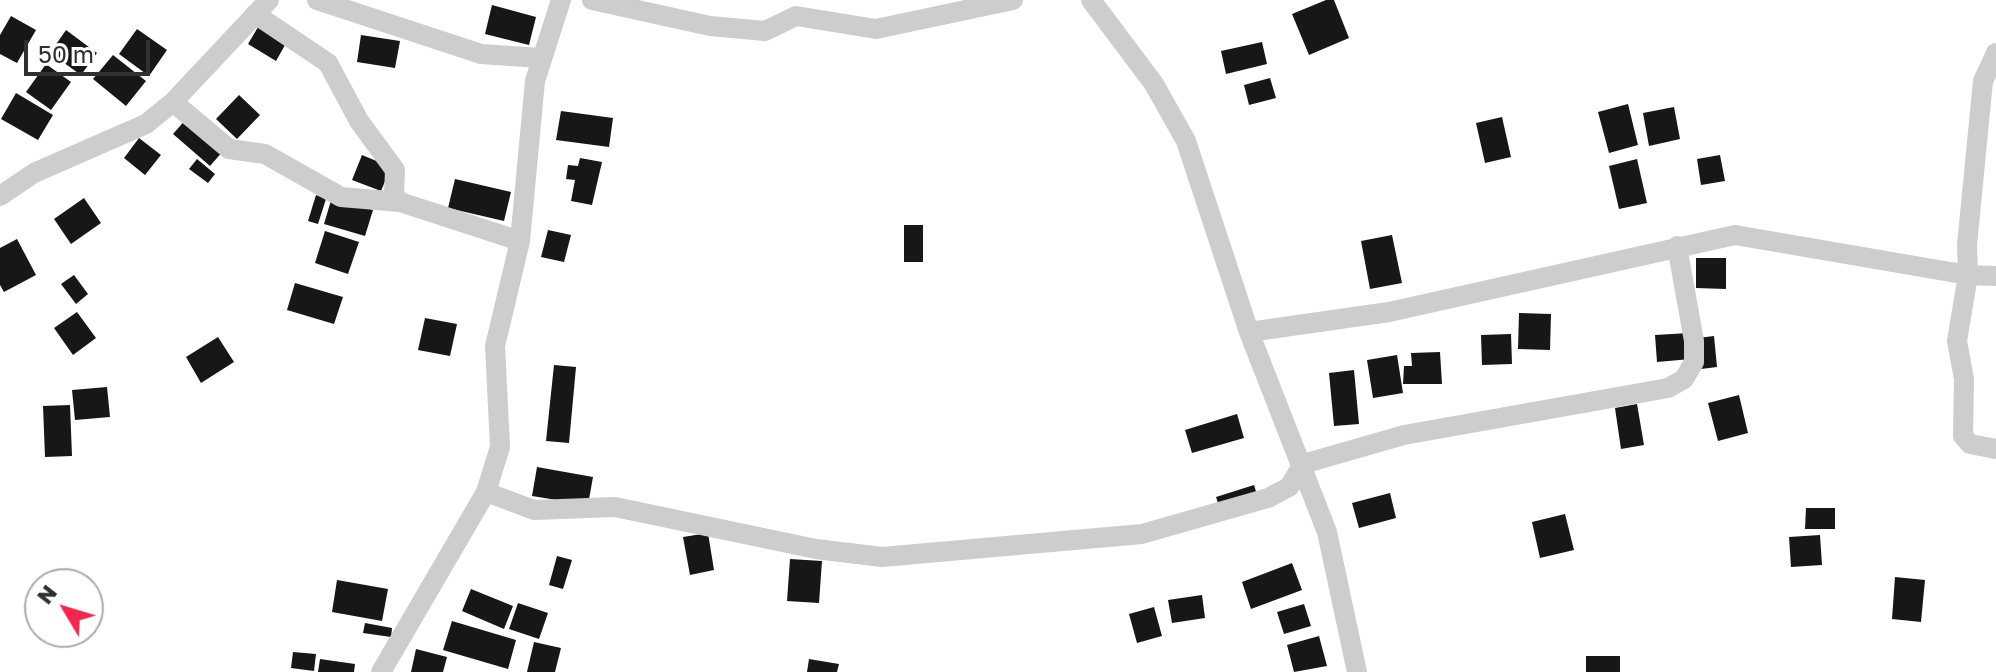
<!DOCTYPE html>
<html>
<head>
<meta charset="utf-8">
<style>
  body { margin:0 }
  #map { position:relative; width:1996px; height:672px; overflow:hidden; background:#fff; font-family:"Golos Text",sans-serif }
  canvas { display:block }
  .north { position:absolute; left:24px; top:568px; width:80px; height:80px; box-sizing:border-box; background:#fff; border:2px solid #acacac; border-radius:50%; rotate:308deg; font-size:22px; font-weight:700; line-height:32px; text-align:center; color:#303030 }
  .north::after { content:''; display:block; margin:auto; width:28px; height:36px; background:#f3274c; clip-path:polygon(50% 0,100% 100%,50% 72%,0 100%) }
  .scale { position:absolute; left:24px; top:40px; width:126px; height:36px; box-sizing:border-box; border:4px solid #303030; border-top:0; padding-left:10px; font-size:24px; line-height:28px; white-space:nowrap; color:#303030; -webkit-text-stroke:6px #fff; paint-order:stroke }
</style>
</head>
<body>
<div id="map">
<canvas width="1996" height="672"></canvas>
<div class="north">N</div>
<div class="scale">50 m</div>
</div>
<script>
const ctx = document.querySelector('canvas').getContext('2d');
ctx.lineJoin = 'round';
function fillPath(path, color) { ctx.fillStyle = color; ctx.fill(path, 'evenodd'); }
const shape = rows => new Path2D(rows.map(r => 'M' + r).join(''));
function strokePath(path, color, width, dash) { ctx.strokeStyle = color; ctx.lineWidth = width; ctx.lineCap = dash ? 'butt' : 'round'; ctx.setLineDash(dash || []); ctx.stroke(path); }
fillPath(shape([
  [1326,0,1334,0,1349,38,1309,55,1292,14],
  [492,5,536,17,529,45,485,34],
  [11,16,36,30,17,63,0,54,0,35],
  [261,22,289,38,276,61,248,44],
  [137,29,167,50,149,76,119,54],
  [66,30,97,53,81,75,50,53],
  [361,35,400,41,395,68,357,62],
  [1262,42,1267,64,1226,74,1221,51],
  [113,55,146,81,126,106,93,79],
  [46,64,71,82,51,110,26,92],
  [1270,78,1276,98,1249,105,1244,85],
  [16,93,53,115,38,140,1,119],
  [239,95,260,115,237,139,216,119],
  [1628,104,1638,145,1609,153,1598,112],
  [1674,107,1680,139,1649,146,1643,113],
  [561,111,613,118,609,147,556,140],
  [1502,117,1511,157,1485,163,1476,123],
  [187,118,224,150,210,166,173,134],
  [139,138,161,155,145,175,124,158],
  [362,155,391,167,381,191,352,180],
  [1720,155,1725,181,1701,185,1697,159],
  [580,158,602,162,592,205,571,201,575,180,566,179,568,165,578,166],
  [197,159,215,174,208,183,189,169],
  [1637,159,1647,203,1619,209,1609,166],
  [455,179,511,192,504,221,448,208],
  [316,195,326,199,318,224,308,221],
  [332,197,373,210,365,236,324,224],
  [84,198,101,223,71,244,54,219],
  [904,225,923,225,923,262,904,262],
  [548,230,571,235,564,262,541,257],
  [325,231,359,242,348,274,315,263],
  [1392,235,1402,283,1370,289,1361,241],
  [17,239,36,275,4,292,0,285,0,248],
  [1696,258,1726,258,1726,289,1696,288],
  [74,275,88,294,76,304,61,284],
  [295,283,343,297,334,324,287,310],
  [77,312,96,338,73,355,54,328],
  [1519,313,1551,314,1550,350,1518,349],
  [425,318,457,324,450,356,418,350],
  [1689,333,1691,359,1657,362,1655,335],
  [1511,334,1512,364,1482,365,1481,335],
  [1714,336,1717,367,1701,369,1698,338],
  [218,337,234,362,201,383,186,357],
  [1440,352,1442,384,1403,384,1404,366,1412,366,1411,353],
  [1397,355,1403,393,1373,398,1367,360],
  [554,365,576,367,569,443,546,441],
  [1354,370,1359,424,1334,426,1329,373],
  [107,387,110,417,75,420,72,390],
  [1739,395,1748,433,1718,441,1708,403],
  [1637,404,1644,445,1621,449,1615,408],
  [70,405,72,456,45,457,43,406],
  [1237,414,1244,438,1192,453,1185,430],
  [537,467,593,477,588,505,532,496],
  [1254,485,1258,498,1220,509,1216,497],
  [1390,493,1396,518,1359,528,1352,503],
  [1806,508,1835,508,1835,529,1805,529],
  [1565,514,1574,550,1540,558,1532,522],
  [708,533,714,570,690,575,683,537],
  [1820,535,1822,565,1791,567,1789,537],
  [557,556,572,560,563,589,549,585],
  [790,559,822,561,819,603,787,601],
  [1292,563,1302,590,1251,609,1242,582],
  [1895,577,1925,580,1921,622,1892,619],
  [337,580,388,589,382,621,332,612],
  [471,589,513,606,504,629,462,611],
  [1202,595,1205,618,1172,623,1168,600],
  [518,603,548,613,539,639,509,629],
  [1304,604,1311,626,1284,634,1277,612],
  [1154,607,1162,636,1137,643,1129,614],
  [452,621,516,640,508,669,443,650],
  [365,623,392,628,391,637,363,633],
  [1319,636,1327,666,1294,672,1287,645],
  [534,642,561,648,555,672,527,672],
  [416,649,447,657,443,672,411,672],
  [293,652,316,654,314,671,291,668],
  [1586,656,1620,656,1620,672,1586,672],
  [320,659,355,664,354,672,318,672],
  [809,659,839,664,837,672,807,672]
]), '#171717');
strokePath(shape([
  [317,0,481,54,540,58],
  [592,0,710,26,765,31,796,16,876,29,1013,0],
  [1091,0,1154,84,1186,141,1249,332,1327,532,1357,672],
  [255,14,328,63,359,121,395,170,394,194,400,202,520,241],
  [1996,53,1983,81,1967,245,1968,275,1957,341,1964,379,1963,436,1970,444,1996,449],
  [173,102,229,149,265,154,341,197,400,202],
  [0,196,34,173,146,124,173,102,269,0],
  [1249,332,1389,312,1735,235,1968,275,1996,276],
  [486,492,534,510,615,507,816,549,882,557,1142,534,1268,498,1289,487,1303,464,1404,435,1668,388,1684,379,1694,362,1694,341,1677,246],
  [381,672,486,492,500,447,495,346,520,241,535,81,561,0]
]), '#cdcdcd', 20);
</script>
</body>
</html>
